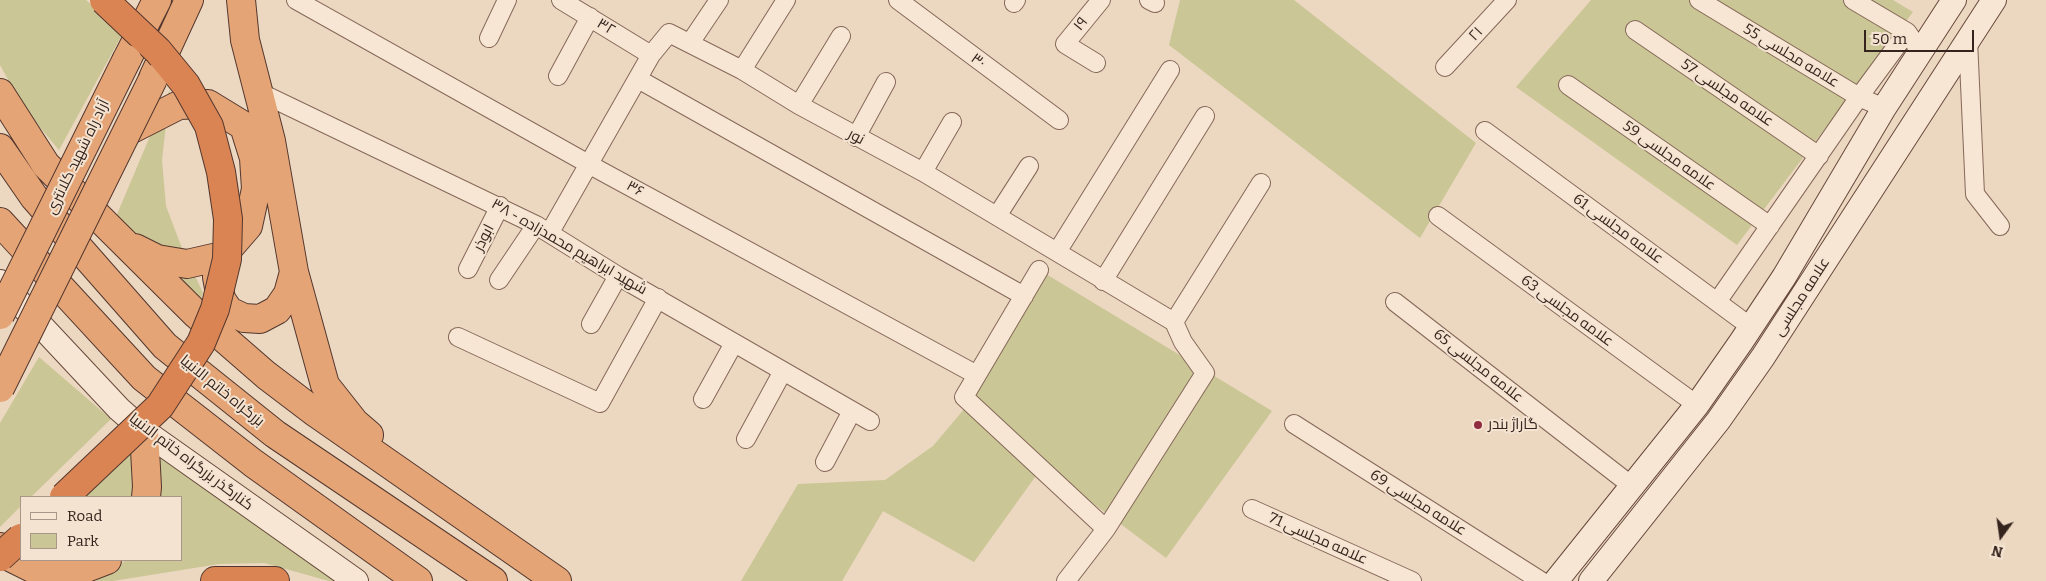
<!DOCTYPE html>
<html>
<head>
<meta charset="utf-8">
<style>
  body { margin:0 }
  #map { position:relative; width:2046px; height:581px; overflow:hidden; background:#ecd7c1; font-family:Bitter,serif }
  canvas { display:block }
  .legend { position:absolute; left:20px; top:496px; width:162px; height:65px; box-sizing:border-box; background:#f4e3d0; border:1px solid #a89788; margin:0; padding:6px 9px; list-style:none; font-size:15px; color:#35241d }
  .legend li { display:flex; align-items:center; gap:10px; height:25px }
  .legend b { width:25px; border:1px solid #a89788 }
  .north { position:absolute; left:1976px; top:511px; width:50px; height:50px; -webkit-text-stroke:4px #f4e3d0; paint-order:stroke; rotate:194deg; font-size:14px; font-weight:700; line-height:20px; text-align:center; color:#35241d }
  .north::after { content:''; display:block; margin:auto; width:18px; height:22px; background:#35241d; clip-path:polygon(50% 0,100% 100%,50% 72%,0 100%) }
  .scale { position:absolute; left:1864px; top:30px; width:110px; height:22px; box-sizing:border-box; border:2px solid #35241d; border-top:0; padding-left:6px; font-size:15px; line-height:18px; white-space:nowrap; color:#35241d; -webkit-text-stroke:4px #f4e3d0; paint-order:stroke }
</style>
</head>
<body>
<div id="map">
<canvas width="2046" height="581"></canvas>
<ul class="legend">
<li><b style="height:6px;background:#f8e6d4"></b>Road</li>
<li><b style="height:14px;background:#cac695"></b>Park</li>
</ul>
<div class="north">N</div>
<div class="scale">50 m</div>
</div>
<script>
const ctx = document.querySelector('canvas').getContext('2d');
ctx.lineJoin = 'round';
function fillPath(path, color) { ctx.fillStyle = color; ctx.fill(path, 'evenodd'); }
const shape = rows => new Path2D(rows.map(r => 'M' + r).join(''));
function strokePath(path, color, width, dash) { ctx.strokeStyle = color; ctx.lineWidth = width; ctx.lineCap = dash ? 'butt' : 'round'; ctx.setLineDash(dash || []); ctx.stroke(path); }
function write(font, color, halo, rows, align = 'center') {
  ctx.font = font + ' Bitter,Cairo,serif'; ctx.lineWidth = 4; ctx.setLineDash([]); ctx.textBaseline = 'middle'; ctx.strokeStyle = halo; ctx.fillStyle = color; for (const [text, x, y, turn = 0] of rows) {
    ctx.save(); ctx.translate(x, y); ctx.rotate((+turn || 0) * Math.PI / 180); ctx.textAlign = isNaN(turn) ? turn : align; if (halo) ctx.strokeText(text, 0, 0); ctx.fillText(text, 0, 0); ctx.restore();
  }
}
fillPath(shape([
  [0,0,86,0,123,33,59,150,23,107,0,65],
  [1180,0,1294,0,1476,143,1420,238,1169,45],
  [1591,0,1893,0,1913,12,1737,245,1516,87],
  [170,89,162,160,166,206,180,243,203,293,200,301,115,219],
  [1046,274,1272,411,1166,558,1043,466,974,562,883,511,842,581,741,581,798,484,885,480,933,446,965,408],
  [39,357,111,419,31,497,21,497,21,506,0,527,0,423],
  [133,443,136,497,80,497],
  [156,455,337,581,329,581,264,563,219,564,113,581,68,581,92,579,127,560,181,560,181,497,155,497]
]), '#cac695');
const minor = shape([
  [296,0,601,171,977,375],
  [561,0,651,55],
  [898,0,1059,120],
  [1149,0,1155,3],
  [1699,0,1859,97,1884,108],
  [1853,0,1907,32,1914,42],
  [1014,3,1016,0],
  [1635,30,1819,156],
  [489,38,507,0],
  [1968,40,1975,194,2000,226],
  [690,43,719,0],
  [1096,63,1065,44,1101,0],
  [1445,67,1507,0],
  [742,70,786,0],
  [558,76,590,17],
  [638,79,1024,296],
  [1568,85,1770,226],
  [257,91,536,225,618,276,870,421],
  [799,105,841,36],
  [1485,131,1751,327],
  [856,137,886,82],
  [923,172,952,122],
  [997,216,1029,166],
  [1438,216,1697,405],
  [550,232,651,55,669,33,742,70,799,105,923,172,1174,322],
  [1057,252,1170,70],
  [468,269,500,206],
  [1039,270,964,397,1106,529,1066,581],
  [499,280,536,225],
  [1103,281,1205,116],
  [1395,302,1632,486],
  [1717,302,1859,97,1907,32],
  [1174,322,1261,183],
  [591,324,618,276],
  [458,337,600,403,658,298],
  [703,399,734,343],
  [1294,424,1541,581],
  [746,439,783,371],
  [825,462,852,411],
  [1252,509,1412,581],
  [1106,529,1205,373,1183,342,1174,322]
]);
const secondary = shape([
  [0,282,119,409,144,431,356,581],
  [1556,581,1697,405,1741,342,1784,277,1884,108,1954,0],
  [1591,581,1718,421,1763,357,1994,0]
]);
const trunk = shape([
  [241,0,245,40,271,141,294,272,325,385,355,423,369,435],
  [127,59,157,0],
  [153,78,189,0],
  [0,93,46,165,197,315,266,375,316,413,557,581],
  [128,131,179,105,208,104,244,126,254,158,256,189,248,226,222,256,187,264,157,259,135,248],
  [0,148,34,197,165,346,275,434,493,581],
  [0,222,144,378,253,463,418,581],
  [217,277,221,299,229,311,244,318,260,319,277,310,288,294,294,272],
  [144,431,147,487,146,497],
  [0,547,12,558,38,571,55,574,81,570,107,560]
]);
const motorway = shape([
  [215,581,275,581]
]);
strokePath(minor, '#856859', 20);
strokePath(secondary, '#67493c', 26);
strokePath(trunk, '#53372e', 30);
strokePath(motorway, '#53372e', 30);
strokePath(minor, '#f8e6d4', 18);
strokePath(secondary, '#f8e6d4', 24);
strokePath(trunk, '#e4a476', 28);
strokePath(motorway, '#da8453', 28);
const trunkBridge = shape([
  [0,315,127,59],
  [0,388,153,79]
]);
const motorwayBridge = shape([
  [64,497,160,406,201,343,215,309,227,259,228,219,221,172,209,126,186,85,158,51,104,0],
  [0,557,21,538]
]);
strokePath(trunkBridge, '#53372e', 30, []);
strokePath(motorwayBridge, '#53372e', 30, []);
strokePath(trunkBridge, '#e4a476', 28);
strokePath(motorwayBridge, '#da8453', 28);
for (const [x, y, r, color] of [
  [1478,425,5,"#932b40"]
]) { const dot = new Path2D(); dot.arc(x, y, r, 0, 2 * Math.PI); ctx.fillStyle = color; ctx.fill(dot); strokePath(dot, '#f4e3d0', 2); }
write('15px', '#35241d', '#f4e3d0', [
  ["۱۹",1081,24,-51],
  ["۳۲",606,27,31],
  ["۲۱",1476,34,-47],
  ["علامه مجلسی 55",1791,56,31],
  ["۳۰",978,61,37],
  ["علامه مجلسی 57",1727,93,34],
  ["نور",856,137,28],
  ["علامه مجلسی 59",1669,156,35],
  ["آزاد راه شهید کلانتری",78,157,-64],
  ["۳۶",635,189,29],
  ["علامه مجلسی 61",1618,229,36],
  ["ابوذر",484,238,-63],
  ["شهید ابراهیم محمدزاده - ۳۸",569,247,30],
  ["علامه مجلسی",1802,297,-57],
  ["علامه مجلسی 63",1567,311,36],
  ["علامه مجلسی 65",1478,366,38],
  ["بزرگراه خاتم الانبیا",222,391,39],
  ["کنارگذر بزرگراه خاتم الانبیا",191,462,37],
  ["علامه مجلسی 69",1418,503,32],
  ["علامه مجلسی 71",1318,539,24]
]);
write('15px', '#35241d', '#f4e3d0', [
  ["گاراژ بندر",1488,425]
], 'left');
</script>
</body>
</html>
